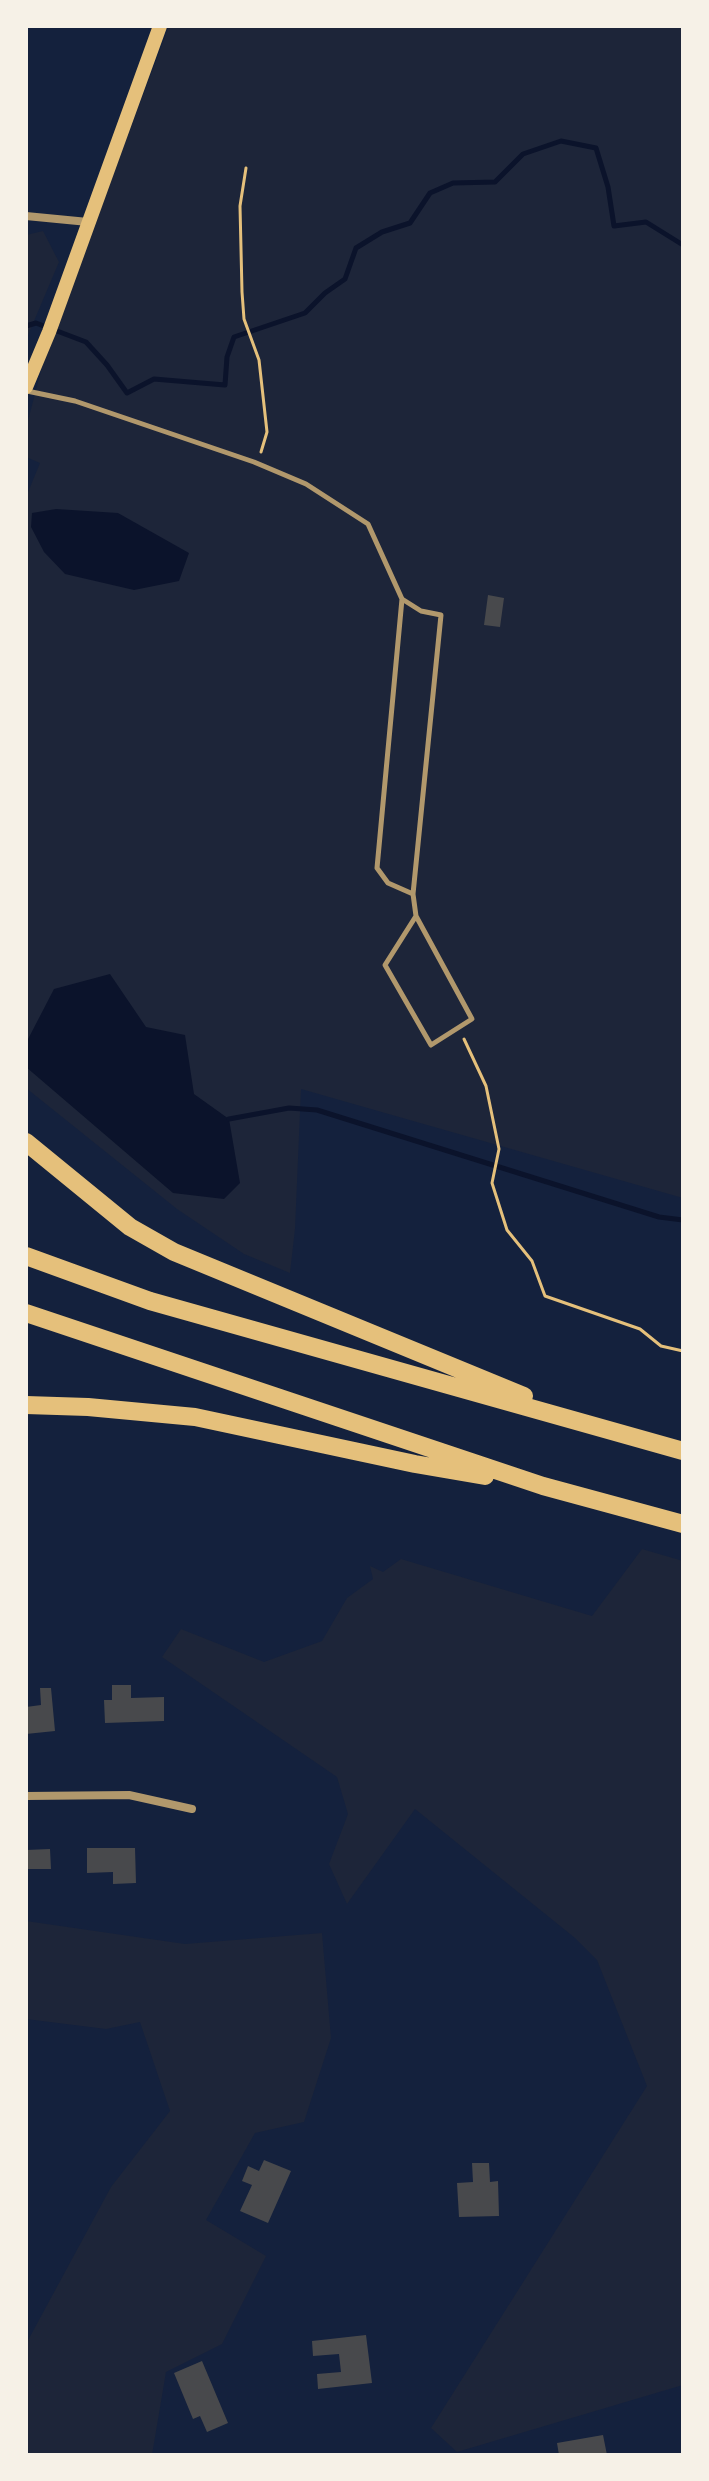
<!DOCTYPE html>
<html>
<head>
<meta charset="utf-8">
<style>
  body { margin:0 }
  #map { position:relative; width:709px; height:2481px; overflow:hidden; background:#14213d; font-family:"Open Sans",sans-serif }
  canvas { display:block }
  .frame { position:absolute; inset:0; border:28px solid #f6f1e7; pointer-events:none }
</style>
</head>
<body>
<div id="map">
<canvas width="709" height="2481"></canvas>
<div class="frame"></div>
</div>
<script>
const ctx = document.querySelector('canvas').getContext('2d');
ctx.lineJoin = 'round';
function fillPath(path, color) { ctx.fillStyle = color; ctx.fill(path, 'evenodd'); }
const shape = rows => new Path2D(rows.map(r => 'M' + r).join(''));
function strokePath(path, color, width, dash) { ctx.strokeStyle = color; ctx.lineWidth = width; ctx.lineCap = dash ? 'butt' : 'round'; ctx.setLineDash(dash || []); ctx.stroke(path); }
fillPath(shape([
  [169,26,683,26,683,1198,301,1089,295,1229,290,1273,244,1254,177,1209,26,1088,26,497,40,463,26,457,26,428,45,356],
  [43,231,59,262,26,340,26,235],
  [642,1549,683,1561,683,2385,457,2452,431,2428,647,2086,597,1960,575,1938,415,1809,347,1904,329,1864,348,1814,337,1777,162,1657,181,1629,264,1662,322,1641,347,1598,373,1579,370,1566,383,1572,401,1559,592,1616],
  [26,1921,185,1944,322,1933,331,2038,304,2122,255,2133,206,2220,266,2256,222,2344,166,2372,152,2455,26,2455,26,2344,111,2187,170,2111,140,2022,106,2029,26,2019]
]), '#1d2539');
fillPath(shape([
  [56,509,118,513,189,553,179,581,134,590,65,574,44,552,31,527,32,513],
  [110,974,146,1027,185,1035,194,1094,229,1119,240,1183,224,1199,173,1193,26,1067,26,1043,54,989]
]), '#0b132b');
strokePath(shape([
  [26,326,36,323,86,342,107,365,127,393,154,379,225,385,227,357,234,337,305,313,325,293,345,279,356,248,382,232,410,223,430,193,453,183,495,182,523,154,561,141,596,148,608,187,614,226,646,222,683,245],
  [229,1119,289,1108,317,1110,659,1217,683,1220]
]), '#0b132b', 5);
fillPath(shape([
  [488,595,504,598,500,627,484,625],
  [112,1685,131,1685,131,1698,164,1697,164,1721,105,1723,104,1700,112,1700],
  [40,1688,51,1688,55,1731,26,1734,26,1707,41,1705],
  [87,1848,135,1848,136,1883,113,1884,113,1872,87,1873],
  [50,1849,51,1869,26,1869,26,1850],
  [264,2160,291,2171,268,2223,240,2211,252,2185,242,2181,248,2166,259,2171],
  [472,2163,489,2163,490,2182,498,2181,499,2216,459,2217,457,2183,473,2182],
  [366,2335,372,2383,318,2389,317,2374,341,2372,339,2354,313,2356,312,2341],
  [202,2361,228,2423,207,2432,200,2416,193,2419,174,2373],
  [603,2435,607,2455,559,2455,557,2443]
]), '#48494c');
strokePath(shape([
  [246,168,240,206,242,292,244,319,259,360,267,432,261,452],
  [464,1039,486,1086,499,1149,492,1183,507,1230,532,1261,545,1296,640,1329,661,1346,683,1351]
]), '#e5c07b', 3);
strokePath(shape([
  [27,391,75,401,254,462,306,484,368,524,402,599,421,611,441,615,413,894,416,916,472,1019,431,1045,385,965,416,916],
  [402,599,377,868,388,883,413,894]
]), '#b1986c', 5);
strokePath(shape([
  [26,216,88,222],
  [26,1796,129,1795,192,1809]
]), '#b1986c', 8);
strokePath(shape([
  [26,387,49,332,160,26]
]), '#e5c07b', 14);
strokePath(shape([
  [26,1142,130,1227,174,1252,524,1396],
  [26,1256,150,1301,683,1451],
  [26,1313,543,1486,683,1524],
  [26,1405,88,1407,195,1417,415,1464,485,1476]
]), '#e5c07b', 18);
</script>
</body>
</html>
